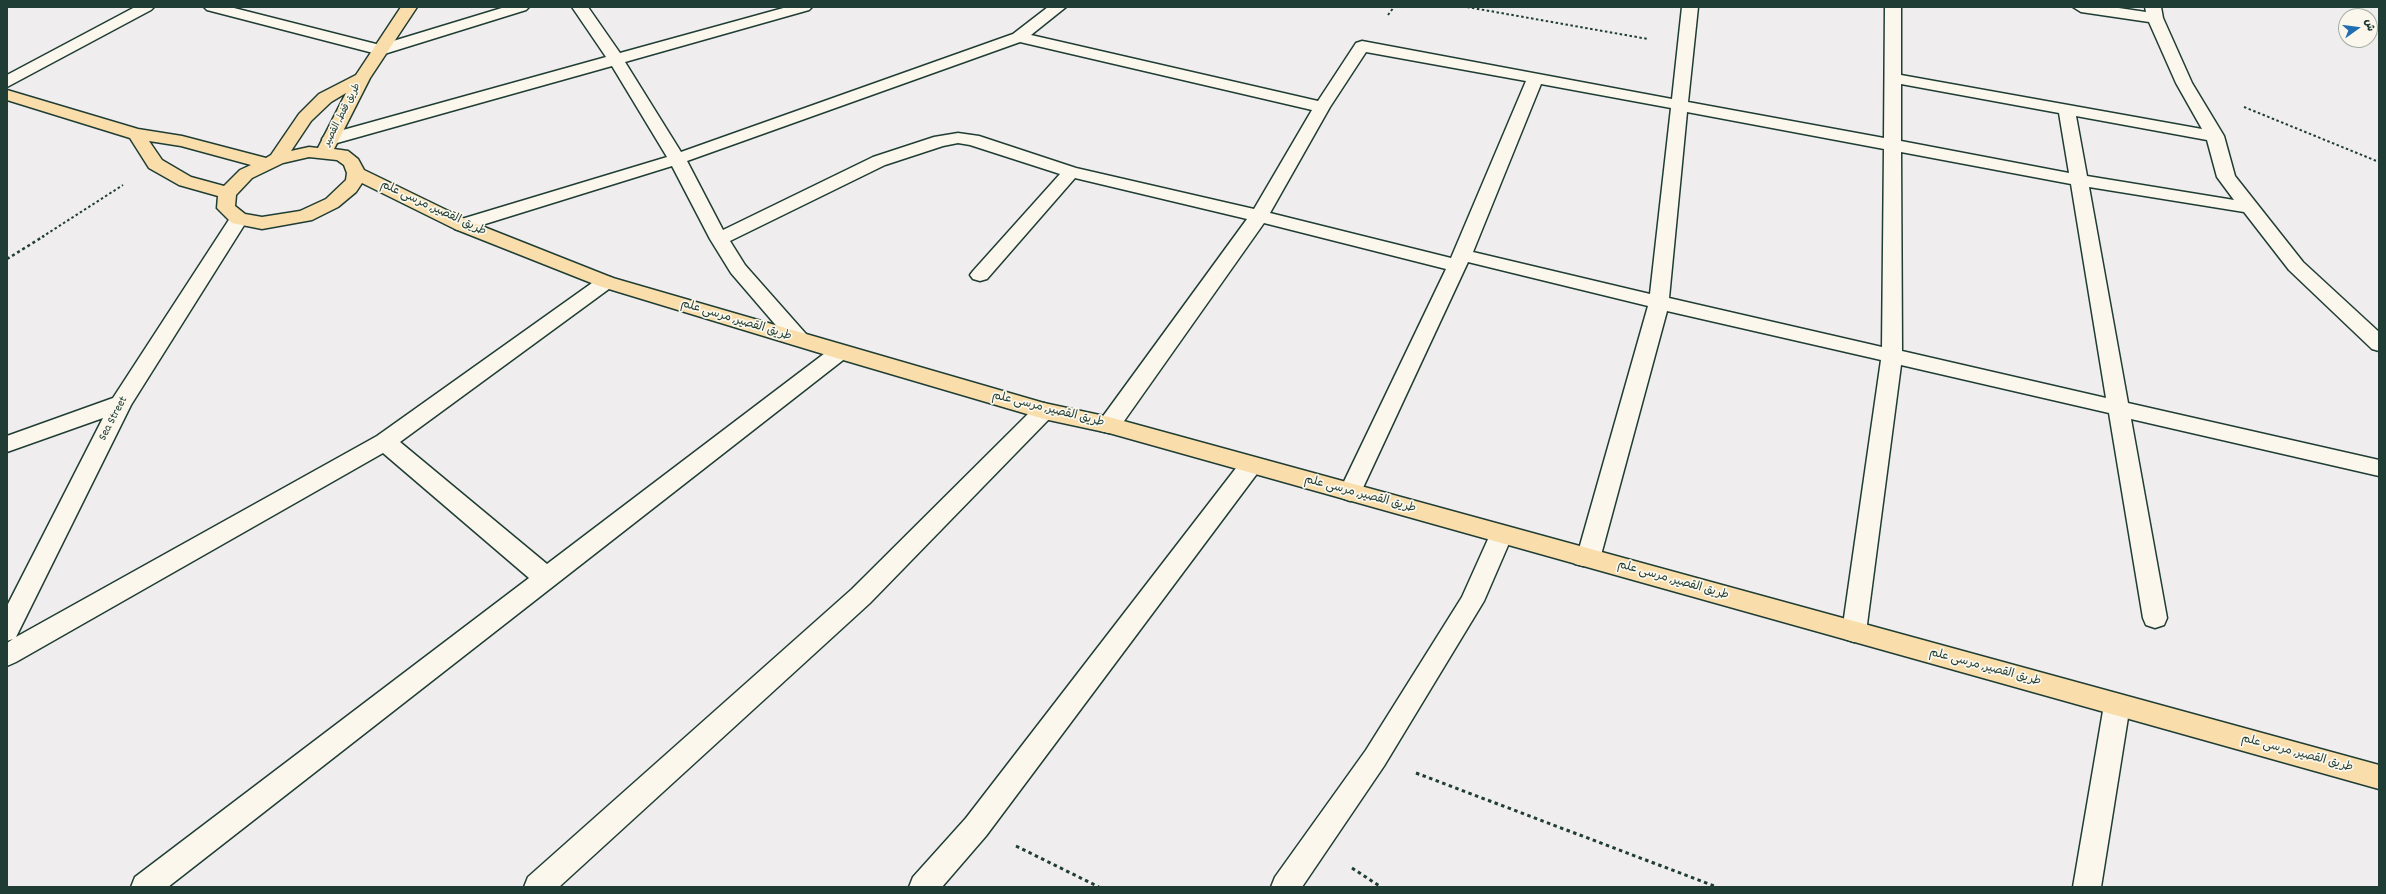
<!DOCTYPE html>
<html>
<head>
<meta charset="utf-8">
<style>
  body { margin:0 }
  #map { position:relative; width:2386px; height:894px; overflow:hidden; background:#efedee; font-family:Dekko,"Playpen Sans Arabic",sans-serif }
  canvas { display:block }
  .frame { position:absolute; inset:0; border:8px solid #1f3d34; pointer-events:none }
  .north { position:absolute; left:2338px; top:8px; width:40px; height:40px; box-sizing:border-box; background:#fbf7ec; border:1px solid #a3ada2; border-radius:50%; rotate:76deg; font-size:11px; font-weight:700; line-height:16px; text-align:center; color:#1f3d34 }
  .north::after { content:''; display:block; margin:auto; width:14px; height:18px; background:#1f6fb2; clip-path:polygon(50% 0,100% 100%,50% 72%,0 100%) }
</style>
</head>
<body>
<div id="map">
<canvas width="2386" height="894"></canvas>
<div class="frame"></div>
<div class="north">ش</div>
</div>
<script>
const ctx = document.querySelector('canvas').getContext('2d');
ctx.lineJoin = 'round';
const shape = rows => new Path2D(rows.map(r => 'M' + r).join(''));
function strokePath(path, color, width, dash) { ctx.strokeStyle = color; ctx.lineWidth = width; ctx.lineCap = dash ? 'butt' : 'round'; ctx.setLineDash(dash || []); ctx.stroke(path); }
function fillPath(path, color) { ctx.fillStyle = color; ctx.fill(path, 'evenodd'); }
function write(font, color, halo, rows, align = 'center') {
  ctx.font = font + ' Dekko,"Playpen Sans Arabic",sans-serif'; ctx.lineWidth = 3.5; ctx.setLineDash([]); ctx.textBaseline = 'middle'; ctx.strokeStyle = halo; ctx.fillStyle = color; for (const [text, x, y, turn = 0] of rows) {
    ctx.save(); ctx.translate(x, y); ctx.rotate((+turn || 0) * Math.PI / 180); ctx.textAlign = isNaN(turn) ? turn : align; if (halo) ctx.strokeText(text, 0, 0); ctx.fillText(text, 0, 0); ctx.restore();
  }
}
const minor = shape([
  [135,7,154,7,151,10,7,87,7,75,135,7],
  [204,7,230,7,380,45,505,7,529,7,526,10,381,55,207,10,204,7],
  [572,7,588,7,620,53,787,7,812,7,809,10,625,62,681,152,1013,34,1048,7,1066,7,1031,35,1318,101,1356,43,1362,41,1672,99,1682,7,1698,7,1688,102,1884,138,1885,7,1901,7,1901,75,2202,129,2176,83,2149,22,2081,12,2073,7,2112,7,2146,12,2145,7,2161,7,2163,18,2192,83,2224,136,2235,176,2303,262,2379,332,2379,351,2372,349,2289,270,2244,212,2089,187,2128,403,2379,460,2379,476,2131,419,2167,618,2164,625,2155,628,2146,625,2143,618,2109,413,1901,365,1866,632,1863,639,1854,642,1845,639,1842,632,1881,360,1667,311,1601,555,1597,562,1583,566,1575,564,1571,557,1575,550,1579,549,1648,306,1468,262,1361,492,1358,498,1350,501,1342,498,1339,492,1446,269,1264,223,1117,431,1109,433,1101,431,1098,425,1101,419,1247,219,1075,178,987,279,980,281,973,279,970,275,973,271,1060,174,970,145,958,143,943,146,885,165,730,241,745,265,806,334,809,339,806,344,799,346,792,344,731,273,710,239,672,166,469,229,462,231,455,229,453,225,455,221,667,157,612,66,337,143,331,144,325,143,322,139,325,135,606,57,572,7],
  [1020,42,1312,110,1254,209,1076,168,979,136,958,133,934,137,873,157,723,230,687,161,1020,42],
  [1366,52,1526,81,1451,258,1270,213,1330,107,1366,52],
  [1541,84,1671,108,1650,294,1473,252,1541,84],
  [1901,84,2059,113,2069,173,1901,141,1901,84],
  [1687,112,1884,149,1882,347,1669,298,1687,112],
  [2076,116,2207,140,2217,177,2234,200,2087,176,2076,116],
  [1901,152,2071,184,2106,398,1902,351,1901,152],
  [239,213,246,215,248,219,131,405,16,637,377,436,599,278,606,276,613,278,616,282,613,286,400,442,547,564,833,347,840,345,847,347,850,352,847,357,168,887,131,887,135,877,529,578,383,453,16,662,7,666,7,643,13,639,7,641,7,606,103,418,7,452,7,436,113,398,232,215,239,213],
  [1044,403,1052,406,1055,411,1052,416,870,603,559,887,524,887,528,877,852,589,1036,406,1044,403],
  [1251,457,1259,459,1262,465,1259,471,986,836,942,887,909,887,913,877,966,818,1243,459,1251,457],
  [1501,525,1509,528,1513,534,1484,601,1384,766,1302,887,1271,887,1275,877,1366,750,1462,597,1493,528,1501,525],
  [2117,694,2126,697,2130,705,2101,887,2073,887,2104,705,2108,697,2117,694]
]);
const major = shape([
  [401,7,417,7,370,78,334,149,348,151,358,159,364,170,469,221,613,278,1044,403,1109,417,2379,765,2379,789,1109,433,1044,419,833,357,599,286,455,229,362,183,356,192,338,207,312,220,262,229,232,223,217,208,218,196,179,185,149,168,130,138,7,100,7,90,138,129,182,136,266,158,271,155,299,114,319,94,356,75,401,7],
  [346,93,318,148,309,147,291,151,311,121,331,102,346,93],
  [149,141,181,146,251,165,240,170,224,186,191,177,162,160,149,141],
  [309,157,337,160,344,165,347,173,346,180,326,199,300,211,262,217,245,214,235,206,236,195,252,178,283,163,309,157]
]);
strokePath(minor, '#1f3d34', 3);
strokePath(major, '#1f3d34', 3);
strokePath(shape([
  [1467,7,1648,39],
  [1388,15,1394,7],
  [2244,107,2379,162],
  [42,237,123,185]
]), '#1f3d34', 2, [2.5, 2.5]);
strokePath(shape([
  [7,259,44,236]
]), '#1f3d34', 2.5, [3, 3]);
strokePath(shape([
  [1416,773,1717,887],
  [1016,846,1099,887],
  [1352,868,1381,887]
]), '#1f3d34', 3, [3.5, 3.5]);
fillPath(minor, '#fbf7ec');
fillPath(major, '#f9deab');
write('10px', '#1f3d34', '#fbf7ec', [
  ["طريق قفط, القصير",343,115,-63]
]);
write('12px', '#1f3d34', '#fbf7ec', [
  ["طريق القصير, مرسى علم",433,209,25],
  ["طريق القصير, مرسى علم",736,321,17],
  ["طريق القصير, مرسى علم",1048,410,14],
  ["Sea Street",114,419,-62],
  ["طريق القصير, مرسى علم",1360,495,15],
  ["طريق القصير, مرسى علم",1673,581,16],
  ["طريق القصير, مرسى علم",1985,668,15],
  ["طريق القصير, مرسى علم",2297,754,15]
]);
</script>
</body>
</html>
